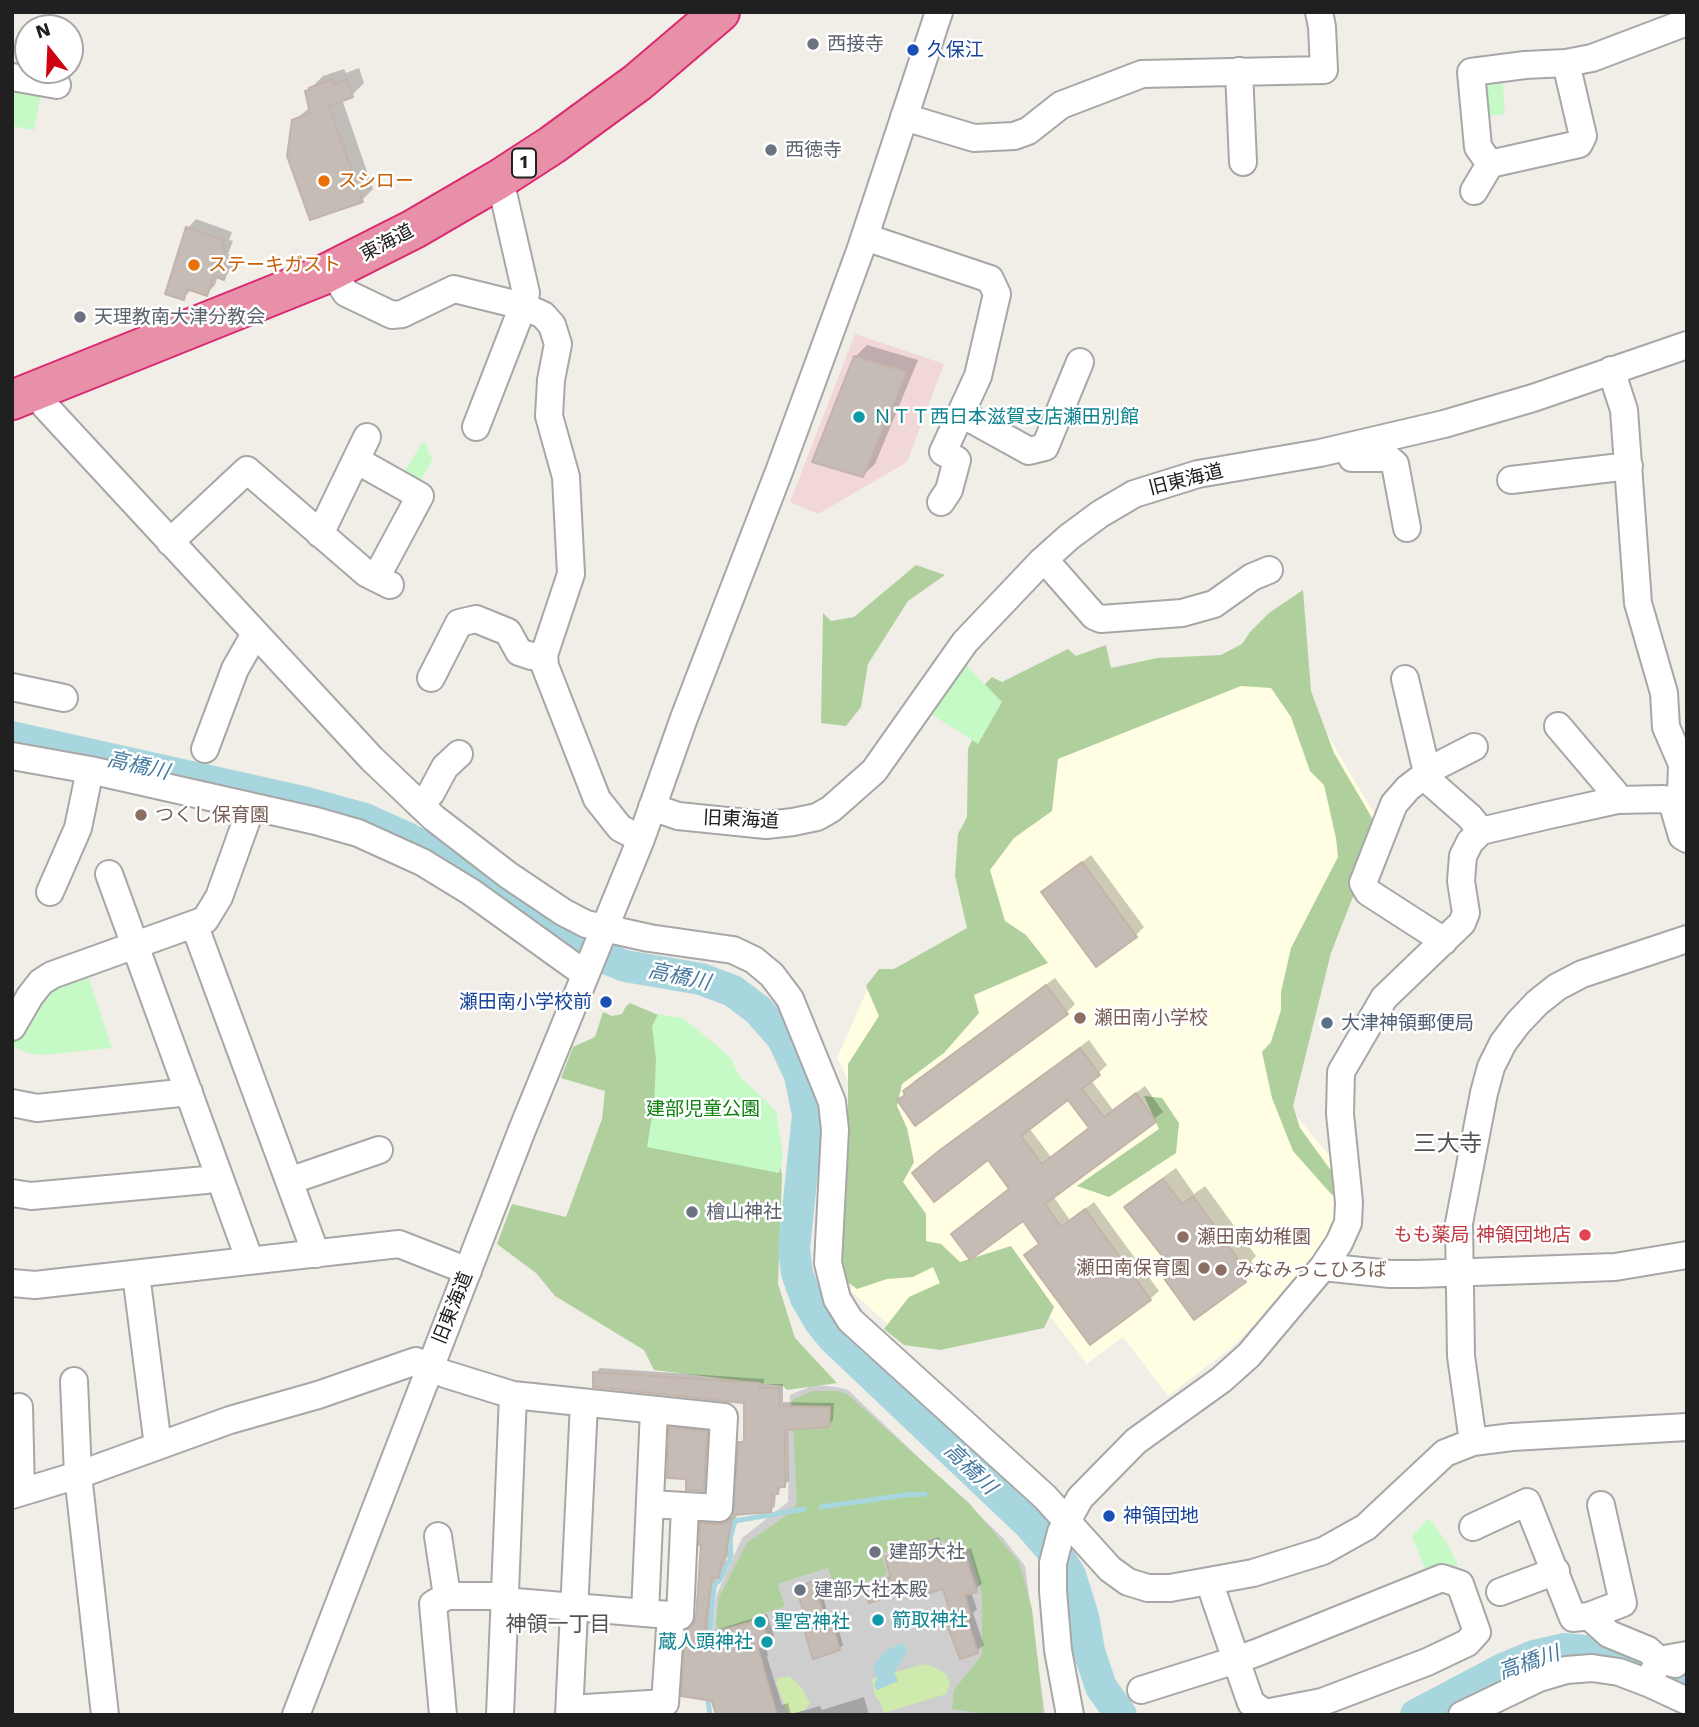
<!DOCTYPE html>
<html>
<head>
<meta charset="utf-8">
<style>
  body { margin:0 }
  #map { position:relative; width:1699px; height:1727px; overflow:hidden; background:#f1ede7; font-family:"Work Sans",sans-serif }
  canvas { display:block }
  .frame { position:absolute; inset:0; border:14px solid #202020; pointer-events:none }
  .north { position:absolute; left:14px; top:14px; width:70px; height:70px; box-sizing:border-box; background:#fff; border:2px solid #a6a6a6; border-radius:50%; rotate:342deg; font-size:19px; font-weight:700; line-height:28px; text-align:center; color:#202020 }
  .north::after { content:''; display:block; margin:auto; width:24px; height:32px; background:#cf0111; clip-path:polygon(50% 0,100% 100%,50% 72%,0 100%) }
</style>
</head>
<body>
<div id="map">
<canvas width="1699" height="1727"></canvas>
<div class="frame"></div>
<div class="north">N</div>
</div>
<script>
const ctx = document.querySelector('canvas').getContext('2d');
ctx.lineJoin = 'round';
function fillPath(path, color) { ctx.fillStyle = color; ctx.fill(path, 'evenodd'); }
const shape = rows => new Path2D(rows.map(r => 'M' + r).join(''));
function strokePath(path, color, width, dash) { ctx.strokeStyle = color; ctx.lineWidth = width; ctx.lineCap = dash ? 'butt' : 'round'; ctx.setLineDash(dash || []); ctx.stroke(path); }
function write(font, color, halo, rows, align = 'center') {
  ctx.font = font + ' "Work Sans","Noto Sans JP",sans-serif'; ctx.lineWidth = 5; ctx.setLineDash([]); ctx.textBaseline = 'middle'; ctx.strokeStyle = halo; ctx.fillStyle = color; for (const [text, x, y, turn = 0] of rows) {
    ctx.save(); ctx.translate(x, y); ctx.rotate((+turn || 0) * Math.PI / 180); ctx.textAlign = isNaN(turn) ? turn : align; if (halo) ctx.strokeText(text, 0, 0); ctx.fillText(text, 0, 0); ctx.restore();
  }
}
fillPath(shape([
  [855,334,944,364,907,462,818,514,790,502]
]), '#f1d7d8');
fillPath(shape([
  [1252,656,1308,702,1378,820,1271,1085,1331,1158,1338,1179,1338,1212,1330,1236,1254,1325,1232,1347,1168,1396,1123,1337,1087,1364,1008,1262,902,1337,852,1292,846,1251,855,1108,846,1076,837,1058,867,990,978,937,960,844,1120,680]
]), '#fffde2');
fillPath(shape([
  [814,1385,837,1387,848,1390,1003,1538,1025,1566,1045,1715,716,1715,709,1693,716,1596,742,1538,788,1502,790,1395]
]), '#cecece');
fillPath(shape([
  [924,1664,936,1668,946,1674,950,1683,946,1694,884,1713,881,1703,875,1696,872,1679],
  [789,1676,801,1687,810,1703,805,1710,793,1714,788,1713,776,1683,778,1678]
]), '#d0eaae');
fillPath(shape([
  [916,565,945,575,908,601,868,664,861,707,846,726,821,723,823,613,831,621,854,617],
  [1303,590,1311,691,1334,753,1379,830,1331,953,1293,1106,1300,1128,1343,1187,1332,1195,1293,1151,1272,1098,1262,1052,1271,1042,1281,1010,1281,992,1291,948,1338,857,1336,838,1324,785,1310,771,1291,717,1271,688,1241,686,1058,759,1052,811,1014,838,990,870,1005,921,1026,935,1048,963,974,995,979,1013,944,1053,902,1084,897,1106,907,1128,914,1162,903,1182,926,1214,926,1241,941,1244,960,1262,1011,1246,1054,1307,1044,1328,940,1350,904,1345,884,1329,909,1297,940,1283,933,1267,913,1277,887,1279,857,1289,841,1277,834,1254,848,1142,848,1064,879,1016,866,986,879,969,894,969,967,928,955,876,958,834,967,817,968,749,987,706,975,694,992,677,1002,682,1068,649,1076,656,1106,645,1111,668,1157,658,1221,655,1242,644,1250,632,1269,613],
  [630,1003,672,1021,771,1121,782,1175,778,1284,795,1338,837,1383,787,1390,783,1386,654,1370,644,1350,555,1296,536,1273,497,1244,512,1204,566,1217,602,1119,605,1091,561,1078,573,1047,595,1037,603,1012,612,1016,622,1014,626,1006],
  [1144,1096,1162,1098,1179,1123,1176,1153,1109,1197,1077,1186,1159,1129],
  [812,1391,838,1391,847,1394,969,1503,1019,1562,1032,1609,1043,1708,1041,1714,989,1715,952,1709,954,1690,982,1655,982,1594,969,1551,937,1539,931,1539,884,1553,882,1557,887,1572,884,1576,838,1590,836,1590,828,1568,780,1583,778,1586,785,1606,754,1617,753,1620,759,1641,744,1645,737,1625,719,1629,716,1624,719,1597,747,1543,784,1517,797,1504,792,1400]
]), '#afd09c');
fillPath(shape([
  [1502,75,1505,114,1479,117,1483,76],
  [12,86,41,95,34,130,12,126],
  [422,443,427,443,428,454,433,458,418,486,401,477],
  [965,664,1002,702,978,744,931,714],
  [86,970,112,1048,42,1055,27,1053,13,1046,44,989],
  [658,1014,682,1018,714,1043,731,1059,740,1077,776,1111,783,1155,779,1173,647,1147,654,1104,656,1060,652,1026],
  [1429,1518,1447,1543,1458,1566,1428,1576,1412,1536]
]), '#c5f9c6');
fillPath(shape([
  [903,1643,908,1650,894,1672,898,1681,877,1690,874,1685,877,1678,873,1666,886,1650]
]), '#a8d6de');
fillPath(shape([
  [359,68,364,83,352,95,342,99,373,189,362,200,294,121,310,107,307,92,323,76,344,69,346,73],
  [196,219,232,232,229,240,233,241,228,254,236,256,232,269,223,278,218,276,215,285,206,294,192,289,183,298,188,228],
  [867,345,918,360,875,464,863,475,855,357],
  [1091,855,1144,927,1135,936,1043,892],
  [1055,978,1075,1004,1066,1013,900,1100,913,1082],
  [1089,1040,1107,1065,1091,1080,1113,1110,1145,1086,1163,1112,1053,1196,1070,1220,1094,1202,1159,1291,1150,1299,1027,1255,1040,1243,1023,1218,953,1234,1011,1188,989,1157,923,1165],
  [1068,1098,1090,1127,1051,1157,1029,1128],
  [1176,1168,1194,1194,1205,1186,1256,1256,1251,1261,1257,1269,1245,1281,1166,1277,1174,1269,1126,1207,1137,1196],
  [600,1368,764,1379,764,1384,783,1384,783,1402,834,1403,833,1420,829,1425,789,1428,789,1481,776,1492,775,1506,771,1511,737,1513,730,1555,726,1558,724,1570,717,1576,709,1632,767,1614,774,1636,765,1644,768,1655,767,1657,782,1705,788,1703,791,1714,820,1706,822,1710,864,1697,869,1715,718,1715,695,1624,703,1544,702,1523,708,1517,726,1518,734,1516,740,1443,745,1438,746,1402,595,1373],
  [675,1424,711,1428,708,1486,703,1490,688,1477,671,1428],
  [939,1537,945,1556,971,1548,982,1584,971,1592,977,1609,973,1613,984,1645,977,1651,950,1628,955,1623,944,1586,866,1589,873,1582,892,1576,887,1558,893,1551],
  [817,1578,831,1623,836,1621,843,1645,839,1649,807,1633,811,1629,798,1588]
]), '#0003');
strokePath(shape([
  [821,1507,905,1495,925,1494],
  [710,1638,713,1595,715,1584,720,1580,731,1556,730,1538,735,1521,804,1509],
  [707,1694,710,1715]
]), '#a8d6de', 5);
strokePath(shape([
  [12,737,299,801,365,819,407,838,461,869,570,944,625,966,701,979,733,991,758,1010,782,1037,800,1075,808,1115,794,1249,797,1273,806,1298,820,1322,833,1338,1030,1525,1061,1561,1070,1575,1083,1616,1089,1651,1101,1687,1121,1715],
  [1416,1715,1505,1668,1534,1656,1564,1649,1605,1653,1640,1664,1687,1685]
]), '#a8d6de', 32);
const building = shape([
  [333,79,334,84,347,79,353,97,329,106,363,202,310,220,287,156,292,120,310,113,305,91,309,90,309,88,333,79],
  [186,227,224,240,222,248,225,250,221,262,229,265,224,280,214,276,207,296,187,289,184,300,165,294,186,227],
  [854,356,907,372,863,477,812,462,854,356],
  [1082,862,1137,937,1096,967,1041,892,1082,862],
  [1046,985,1068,1014,915,1126,897,1100,905,1095,903,1091,1046,985],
  [1080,1048,1100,1075,1082,1089,1104,1117,1136,1093,1156,1122,1045,1204,1061,1227,1085,1209,1151,1300,1090,1345,1024,1255,1039,1244,1023,1221,970,1260,951,1234,1009,1189,988,1160,934,1202,912,1173,940,1150,1080,1048],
  [1068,1100,1089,1128,1042,1164,1021,1136,1068,1100],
  [1163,1179,1182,1204,1193,1196,1245,1269,1240,1273,1246,1282,1194,1320,1163,1277,1173,1270,1124,1207,1163,1179],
  [593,1372,760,1383,760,1388,780,1388,779,1406,830,1407,829,1427,785,1430,785,1487,779,1487,778,1494,772,1494,771,1512,733,1515,738,1442,744,1442,744,1403,593,1387,593,1372],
  [669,1427,707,1431,704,1491,686,1490,686,1479,667,1478,669,1427],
  [732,1517,724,1563,721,1562,719,1578,712,1577,704,1636,761,1619,769,1644,758,1648,777,1715,716,1715,712,1701,681,1696,686,1630,693,1625,696,1617,701,1545,699,1545,700,1523,719,1524,727,1522,732,1517],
  [933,1543,938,1562,965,1554,977,1592,965,1595,971,1617,967,1618,978,1653,960,1659,948,1627,954,1625,943,1589,913,1598,911,1590,869,1603,864,1588,891,1579,885,1557,933,1543],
  [813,1581,827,1626,832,1624,840,1650,813,1659,805,1633,810,1631,796,1588,813,1581]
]);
fillPath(building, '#c6bcb6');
strokePath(building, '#c3b3a9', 2);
const minor = shape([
  [1239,71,1243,162],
  [12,77,57,85],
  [904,117,974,138,1014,136,1028,131,1061,105,1142,74,1324,70,1322,27,1319,12],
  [1490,164,1478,147,1471,72,1525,65,1566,63,1592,58,1687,22],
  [1474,191,1490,164,1579,144,1583,136,1566,63],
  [865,237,990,279,997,294,978,376,943,452,957,460,949,490,941,502],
  [332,271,346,293,392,315,402,314,454,289,523,306,543,315,552,325,558,344,551,380,549,416,566,477,571,574,544,655,545,666,597,799,620,828,641,839],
  [1611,370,1624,410,1638,603,1664,693,1666,727,1682,764,1681,794,1673,805],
  [35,391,45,406,372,759,434,818,508,875,563,912,586,924,649,938,733,950,754,960,772,975,790,999,832,1102,835,1130,828,1263,837,1299,850,1320,1045,1497,1110,1569,1128,1582,1148,1588,1170,1588,1253,1573,1323,1551,1366,1527,1445,1453,1473,1442,1512,1437,1687,1427],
  [962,414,1029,451,1045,447,1080,362],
  [476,427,523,306,526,293,504,197],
  [1349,452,1352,458,1388,458,1395,464,1407,528],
  [356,460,420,496,376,578],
  [1511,480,1629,466],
  [320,534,367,437],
  [170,542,247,470,366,573,390,585],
  [1041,562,1051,567,1094,616,1101,619,1182,613,1214,604,1252,577,1269,570],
  [431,678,459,623,476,619,508,632,519,652,531,656,544,655],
  [1405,679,1429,781,1470,817,1481,831],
  [12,687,64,698],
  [1558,726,1614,792,1617,800],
  [205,749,235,669,255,634],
  [12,756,90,770,316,821,358,833,422,862,471,892,585,974],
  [420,805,431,793,445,767,459,754],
  [652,807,678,816,766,825,793,822,817,817,831,809,874,771,965,642,1041,562,1069,537,1100,514,1134,494,1198,474,1320,453,1444,424,1533,398,1687,345],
  [109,874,250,1261],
  [50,892,78,828,90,770],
  [194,924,316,1254],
  [1444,941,1368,892,1363,883,1394,804,1408,788,1437,766,1474,747],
  [12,1027,30,996,41,982,52,975,205,920,219,897,251,808],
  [12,1103,37,1108,189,1092],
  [289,1181,379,1150],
  [12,1193,31,1196,206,1180,219,1176],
  [1323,1267,1390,1274,1417,1274,1615,1267,1687,1255],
  [136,1274,158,1446],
  [12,1283,35,1285,399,1244,468,1271],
  [74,1381,78,1475,105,1715],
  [19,1407,21,1492],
  [1473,1442,1461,1356,1459,1223,1484,1093,1491,1067,1503,1043,1518,1023,1537,1003,1557,987,1582,974,1687,939],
  [12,1495,78,1475,230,1420,318,1395,416,1361,445,1374,513,1395,724,1417,719,1508,650,1504],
  [1473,1527,1527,1502,1573,1618,1589,1616,1609,1634,1648,1650,1659,1660,1687,1655],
  [438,1536,447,1596],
  [1500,1592,1556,1571],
  [504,1601,680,1616,685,1507],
  [645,1613,654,1410],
  [1589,1616,1623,1603,1601,1505],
  [1648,1683,1687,1701],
  [1141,1690,1236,1660,1256,1653,1442,1578,1460,1584,1477,1632,1467,1643,1427,1662,1322,1702,1265,1713,1251,1703,1236,1660,1209,1581],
  [570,1709,665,1703,671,1615],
  [296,1715,522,1130,641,839,684,718,780,469,860,251,939,12],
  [443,1715,433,1604,447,1596,504,1596],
  [500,1715,513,1395],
  [569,1715,584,1403],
  [1070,1715,1058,1650,1053,1591,1053,1563,1061,1532,1080,1498,1136,1441,1221,1380,1249,1355,1323,1267,1339,1243,1348,1223,1349,1202,1340,1114,1341,1072,1384,998,1462,923,1466,913,1461,881,1463,856,1470,842,1481,831,1545,816,1617,800,1664,799,1673,805,1682,836,1687,839],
  [1462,1715,1539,1678,1566,1670,1592,1668,1619,1672,1648,1683,1659,1660,1675,1664]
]);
const highway = shape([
  [12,400,321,276,414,229,498,180,552,145,638,82,720,12]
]);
strokePath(minor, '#a7a7a7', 30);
strokePath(highway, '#da2973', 42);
strokePath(minor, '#fff', 26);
strokePath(highway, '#e790a7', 38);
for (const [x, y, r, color] of [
  [813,44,7,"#6b7280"],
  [913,50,7,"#1a4fb4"],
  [771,150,7,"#6b7280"],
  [324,181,7,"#e8710a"],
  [194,265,7,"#e8710a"],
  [80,317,7,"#6b7280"],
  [859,417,7,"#0f9aa8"],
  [141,815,7,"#8d6e63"],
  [606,1002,7,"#1a4fb4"],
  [1080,1018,7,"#8d6e63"],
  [1327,1023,7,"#5c6f8a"],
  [692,1212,7,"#6b7280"],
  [1585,1235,7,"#e0444e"],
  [1183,1237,7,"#8d6e63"],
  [1204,1268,7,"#8d6e63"],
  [1221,1270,7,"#8d6e63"],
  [1109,1516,7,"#1a4fb4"],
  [875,1552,7,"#6b7280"],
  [800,1590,7,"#6b7280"],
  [878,1620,7,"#0f9aa8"],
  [760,1622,7,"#0f9aa8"],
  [767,1642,7,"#0f9aa8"]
]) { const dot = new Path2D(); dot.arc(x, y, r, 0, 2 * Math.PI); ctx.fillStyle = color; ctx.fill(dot); strokePath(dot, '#fff', 2.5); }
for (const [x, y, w] of [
  [524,163,24]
]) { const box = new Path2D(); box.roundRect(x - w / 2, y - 14.5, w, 29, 5); ctx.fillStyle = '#fff'; ctx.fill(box); strokePath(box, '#202020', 2); }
write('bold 18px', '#202020', null, [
  ["1",524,163]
]);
write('19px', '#5b616d', '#fff', [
  ["西接寺",827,44],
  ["西徳寺",785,150],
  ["天理教南大津分教会",94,317],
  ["檜山神社",706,1212],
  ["建部大社",889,1552],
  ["建部大社本殿",814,1590]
], 'left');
write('19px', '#164399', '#fff', [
  ["久保江",927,50],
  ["瀬田南小学校前",592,1002,"right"],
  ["神領団地",1123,1516]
], 'left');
write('19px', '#c56008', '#fff', [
  ["スシロー",338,181],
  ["ステーキガスト",208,265]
], 'left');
write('19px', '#202020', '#fff', [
  ["東海道",387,243,-28],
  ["旧東海道",1186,480,-14],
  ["旧東海道",741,820,3],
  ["旧東海道",453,1308,-68]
]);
write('19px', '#0d838f', '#fff', [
  ["ＮＴＴ西日本滋賀支店瀬田別館",873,417],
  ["箭取神社",892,1620],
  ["聖宮神社",774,1622],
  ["蔵人頭神社",753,1642,"right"]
], 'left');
write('19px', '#785e54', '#fff', [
  ["つくし保育園",155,815],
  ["瀬田南小学校",1094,1018],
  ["瀬田南幼稚園",1197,1237],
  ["瀬田南保育園",1190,1268,"right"],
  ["みなみっこひろば",1235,1270]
], 'left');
write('19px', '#4e5e75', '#fff', [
  ["大津神領郵便局",1341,1023]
], 'left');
write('19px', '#0d800e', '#fff', [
  ["建部児童公園",703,1109]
]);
write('19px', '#be3a42', '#fff', [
  ["もも薬局 神領団地店",1571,1235]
], 'right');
write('italic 21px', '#467aa1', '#fff', [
  ["高橋川",138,766,13],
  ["高橋川",679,977,12],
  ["高橋川",970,1469,44],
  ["高橋川",1529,1663,-19]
]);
write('21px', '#535353', '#fff', [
  ["神領一丁目",558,1625]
]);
write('23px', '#535353', '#fff', [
  ["三大寺",1448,1144]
]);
</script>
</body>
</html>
